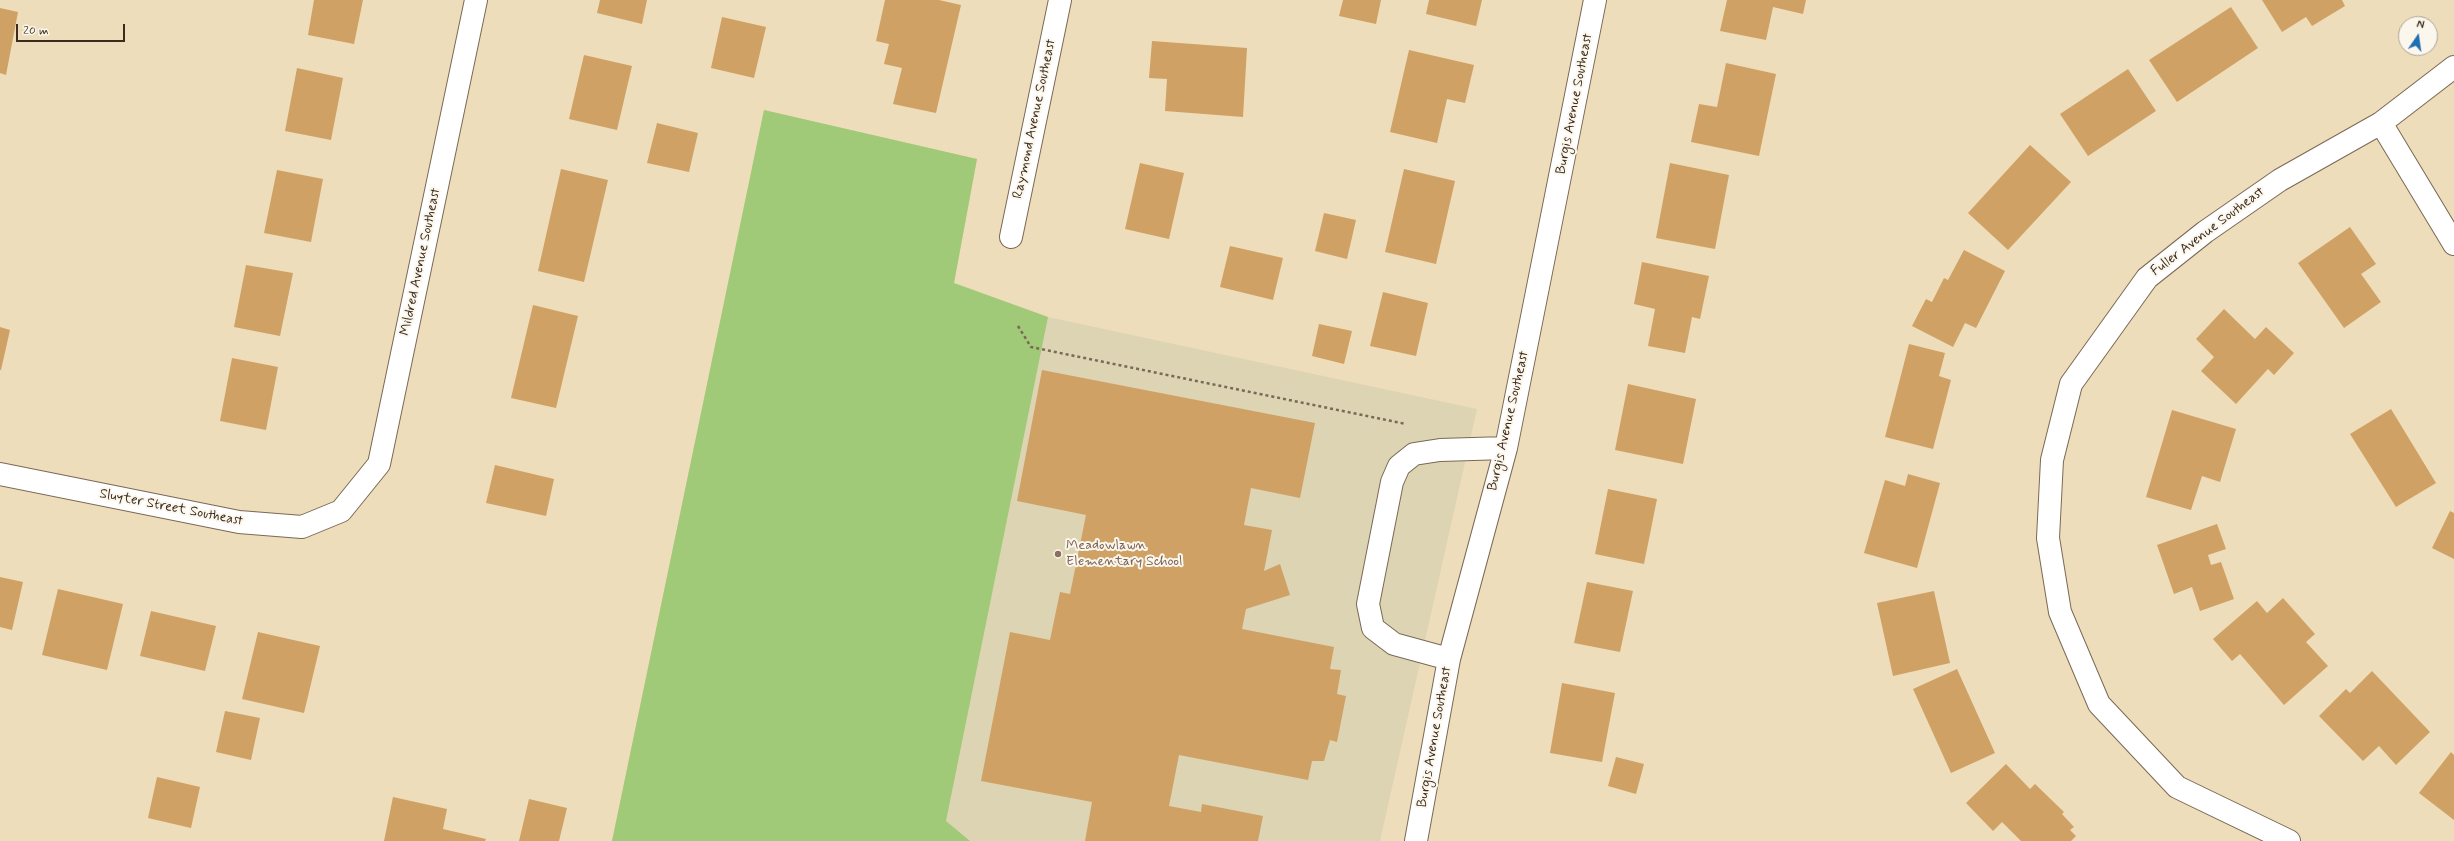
<!DOCTYPE html>
<html>
<head>
<meta charset="utf-8">
<style>
  body { margin:0 }
  #map { position:relative; width:2454px; height:841px; overflow:hidden; background:#eeddba; font-family:Mynerve,sans-serif }
  canvas { display:block }
  .north { position:absolute; left:2398px; top:16px; width:40px; height:40px; box-sizing:border-box; background:#fbf7ec; border:1px solid #aea59a; border-radius:50%; rotate:13deg; font-size:11px; font-weight:700; line-height:16px; text-align:center; color:#3b2a1e }
  .north::after { content:''; display:block; margin:auto; width:14px; height:18px; background:#1f6fb2; clip-path:polygon(50% 0,100% 100%,50% 72%,0 100%) }
  .scale { position:absolute; left:16px; top:24px; width:109px; height:18px; box-sizing:border-box; border:2px solid #3b2a1e; border-top:0; padding-left:5px; font-size:12px; line-height:14px; white-space:nowrap; color:#3b2a1e; -webkit-text-stroke:3px #fbf7ec; paint-order:stroke }
</style>
</head>
<body>
<div id="map">
<canvas width="2454" height="841"></canvas>
<div class="north">N</div>
<div class="scale">20 m</div>
</div>
<script>
const ctx = document.querySelector('canvas').getContext('2d');
ctx.lineJoin = 'round';
function fillPath(path, color) { ctx.fillStyle = color; ctx.fill(path, 'evenodd'); }
const shape = rows => new Path2D(rows.map(r => 'M' + r).join(''));
function strokePath(path, color, width, dash) { ctx.strokeStyle = color; ctx.lineWidth = width; ctx.lineCap = dash ? 'butt' : 'round'; ctx.setLineDash(dash || []); ctx.stroke(path); }
function write(font, color, halo, rows, align = 'center') {
  ctx.font = font + ' Mynerve,sans-serif'; ctx.lineWidth = 4; ctx.setLineDash([]); ctx.textBaseline = 'middle'; ctx.strokeStyle = halo; ctx.fillStyle = color; for (const [text, x, y, turn = 0] of rows) {
    ctx.save(); ctx.translate(x, y); ctx.rotate((+turn || 0) * Math.PI / 180); ctx.textAlign = isNaN(turn) ? turn : align; if (halo) ctx.strokeText(text, 0, 0); ctx.fillText(text, 0, 0); ctx.restore();
  }
}
fillPath(shape([
  [764,110,977,159,954,283,1048,317,1477,409,1380,841,612,841]
]), '#ddd4b4');
fillPath(shape([
  [764,110,977,159,954,283,1048,317,946,821,970,841,612,841]
]), '#a0ca77');
fillPath(shape([
  [314,0,363,0,354,44,308,35],
  [600,0,647,0,642,24,597,13],
  [885,0,939,0,961,5,936,113,893,104,902,68,884,64,889,44,876,41],
  [1343,0,1381,0,1376,24,1339,16],
  [1429,0,1482,0,1476,26,1426,14],
  [1727,0,1806,0,1803,14,1773,7,1766,40,1720,31],
  [2262,0,2342,0,2345,6,2312,26,2306,17,2282,32],
  [2231,7,2258,48,2177,102,2149,60],
  [0,8,18,12,6,75,0,73],
  [722,17,766,27,754,78,711,68],
  [1152,41,1247,48,1243,117,1165,111,1167,79,1149,78],
  [1409,50,1474,65,1465,103,1447,99,1437,143,1390,132],
  [584,55,632,66,617,130,569,119],
  [1726,63,1776,74,1759,156,1691,142,1699,104,1717,107],
  [297,68,343,78,331,140,285,131],
  [2128,69,2156,111,2088,156,2060,114],
  [657,123,698,133,689,172,647,163],
  [2030,145,2071,182,2008,250,1968,213],
  [1140,163,1184,173,1169,239,1125,229],
  [1670,163,1729,175,1715,249,1656,238],
  [561,169,608,180,584,282,538,271],
  [1404,169,1455,181,1436,264,1385,252],
  [277,170,323,179,311,242,264,233],
  [1324,213,1356,220,1347,259,1315,251],
  [2350,227,2376,264,2361,274,2381,302,2344,328,2298,263],
  [1230,246,1283,258,1273,300,1220,287],
  [1964,250,2005,271,1976,328,1965,323,1953,347,1912,326,1926,299,1932,302,1944,278,1948,280],
  [1642,262,1709,276,1700,319,1692,317,1685,353,1648,346,1655,309,1634,304],
  [246,265,293,273,280,336,234,327],
  [1383,292,1428,303,1416,356,1370,346],
  [533,305,578,316,556,408,511,398],
  [2224,309,2255,339,2266,327,2294,353,2274,375,2268,369,2236,404,2201,371,2214,357,2196,339],
  [1319,324,1352,331,1344,364,1312,356],
  [0,327,10,330,1,370,0,370],
  [1909,344,1945,353,1939,376,1951,380,1933,449,1885,437],
  [232,358,278,367,266,430,220,421],
  [1042,370,1315,423,1300,498,1251,488,1244,525,1272,530,1264,571,1280,564,1290,595,1246,609,1242,629,1334,647,1330,669,1341,670,1337,694,1346,696,1337,742,1330,740,1324,761,1312,761,1308,780,1179,755,1169,806,1201,812,1202,804,1263,816,1258,841,1085,841,1092,802,981,781,1010,632,1050,640,1060,592,1070,594,1086,515,1017,501],
  [1628,384,1696,399,1683,464,1615,450],
  [2391,409,2436,483,2396,507,2350,434],
  [2172,410,2236,429,2220,482,2202,476,2191,510,2146,497],
  [495,465,554,479,546,516,486,503],
  [1908,474,1940,483,1917,568,1864,553,1885,480,1905,486],
  [1608,489,1657,499,1644,564,1595,554],
  [2450,511,2454,513,2454,559,2432,548],
  [2217,524,2226,549,2208,555,2211,565,2221,562,2234,599,2200,611,2192,587,2174,594,2157,545],
  [0,577,23,582,12,630,0,627],
  [1587,582,1633,591,1620,652,1574,643],
  [58,589,123,604,107,670,42,655],
  [1934,591,1950,663,1893,676,1877,603],
  [2283,598,2315,634,2306,642,2328,666,2284,705,2240,654,2232,661,2213,639,2257,601,2267,613],
  [151,611,216,626,205,671,140,656],
  [258,632,320,646,304,713,242,699],
  [1957,669,1995,753,1951,773,1913,689],
  [2372,671,2430,732,2396,765,2379,746,2363,761,2319,716,2346,689,2350,693],
  [1562,683,1615,693,1602,762,1550,753],
  [225,711,260,718,251,760,216,752],
  [2451,752,2454,755,2454,820,2419,793],
  [1616,757,1644,764,1636,794,1608,786],
  [2006,764,2030,789,2035,784,2064,812,2062,814,2074,827,2070,830,2076,836,2071,841,2021,841,2002,822,1993,831,1966,803],
  [157,777,200,787,191,828,148,818],
  [393,797,447,809,443,829,486,839,485,841,384,841],
  [529,799,567,808,559,841,519,841]
]), '#d0a165');
const minor = shape([
  [2381,123,2454,244],
  [1011,237,1060,0],
  [0,474,239,522,302,527,341,511,379,464,476,0],
  [1449,659,1394,644,1373,628,1368,604,1392,482,1399,466,1414,454,1440,450,1506,448],
  [1416,841,1449,659,1506,448,1595,0],
  [2289,841,2177,787,2099,704,2060,612,2048,538,2052,460,2071,384,2147,278,2205,232,2280,180,2381,123,2454,67]
]);
strokePath(minor, '#7a6955', 24);
strokePath(shape([
  [1018,326,1031,347,1406,424]
]), '#7a6955', 2.5, [3, 3]);
strokePath(minor, '#fff', 22);
for (const [x, y, r, color] of [
  [1058,554,4,"#8d6e63"]
]) { const dot = new Path2D(); dot.arc(x, y, r, 0, 2 * Math.PI); ctx.fillStyle = color; ctx.fill(dot); strokePath(dot, '#fbf7ec', 1.5); }
write('14px', '#3b2a1e', '#fbf7ec', [
  ["Burgis Avenue Southeast",1575,104,-79],
  ["Raymond Avenue Southeast",1035,119,-78],
  ["Fuller Avenue Southeast",2208,232,-37],
  ["Mildred Avenue Southeast",421,262,-78],
  ["Burgis Avenue Southeast",1509,421,-77],
  ["Sluyter Street Southeast",171,508,11],
  ["Burgis Avenue Southeast",1435,737,-80]
]);
write('14px', '#785e54', '#fbf7ec', [
  ["Meadowlawn",1066,546],
  ["Elementary School",1066,562]
], 'left');
</script>
</body>
</html>
